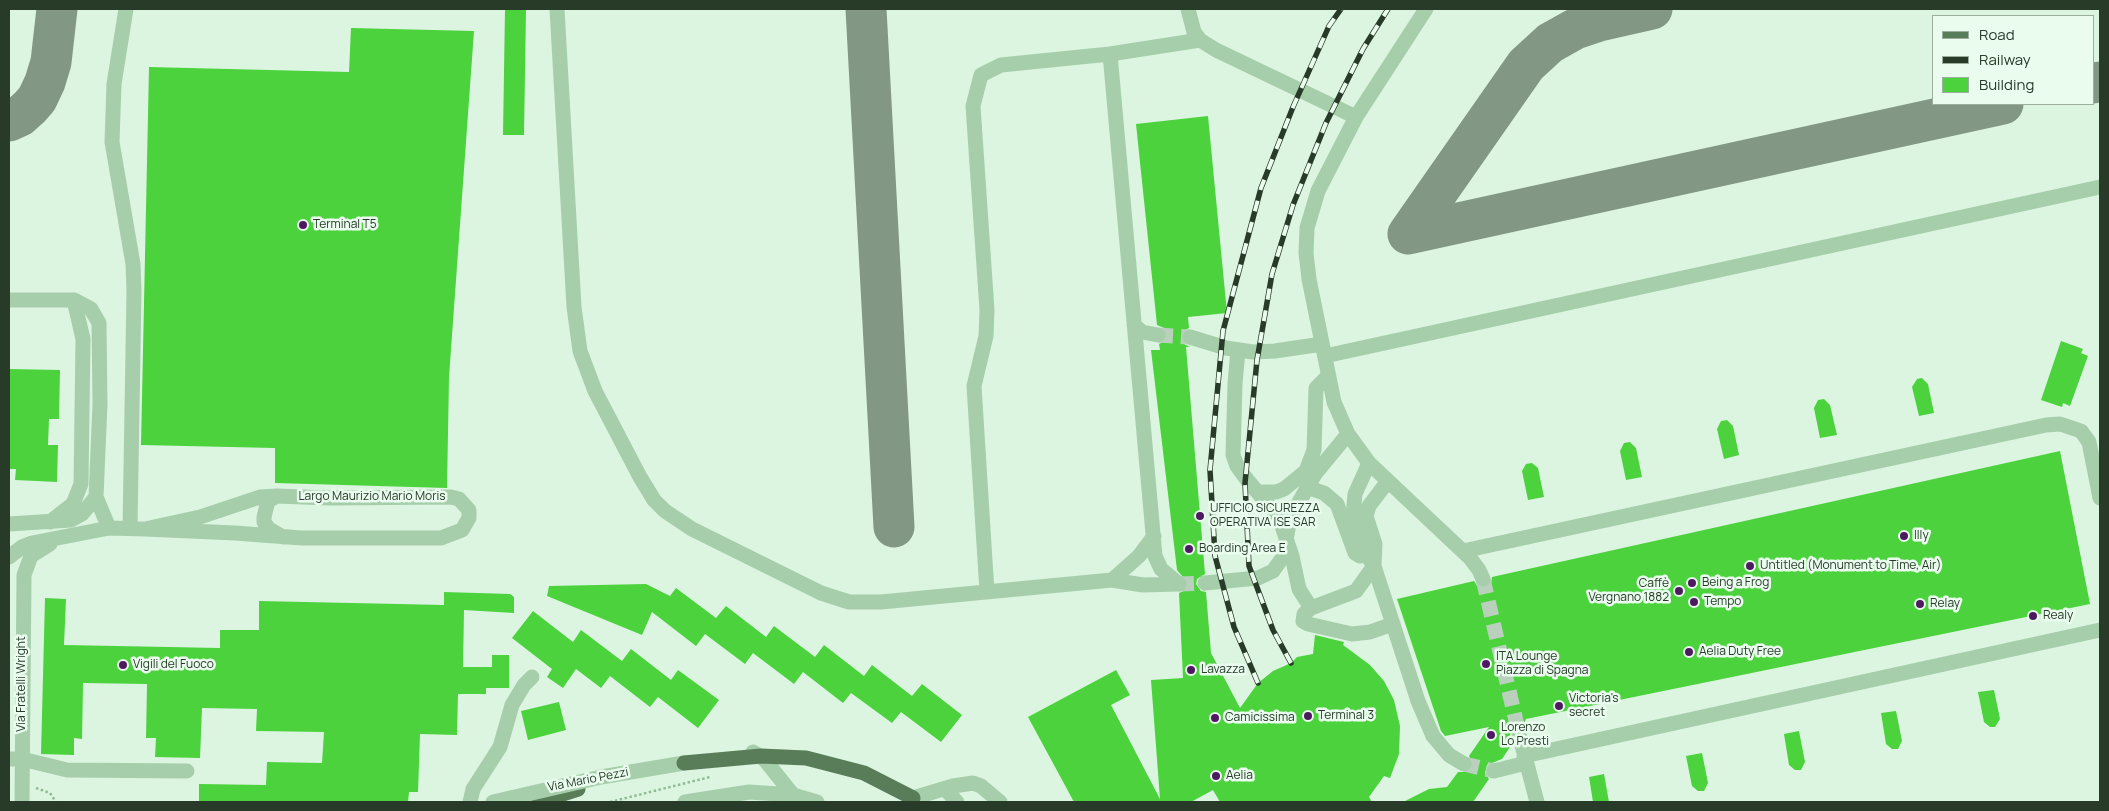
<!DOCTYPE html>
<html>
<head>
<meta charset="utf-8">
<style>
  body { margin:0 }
  #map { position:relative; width:2109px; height:811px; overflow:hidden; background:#dcf5e1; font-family:Manrope,sans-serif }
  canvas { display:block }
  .frame { position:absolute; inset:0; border:10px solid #283a28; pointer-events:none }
  .legend { position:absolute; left:1932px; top:15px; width:162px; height:90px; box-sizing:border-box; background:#e9fced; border:1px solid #9cae9e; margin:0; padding:6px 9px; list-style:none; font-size:15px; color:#283a28 }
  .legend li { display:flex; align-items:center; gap:10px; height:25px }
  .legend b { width:25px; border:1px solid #9cae9e }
</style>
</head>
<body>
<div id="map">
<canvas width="2109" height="811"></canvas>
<div class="frame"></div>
<ul class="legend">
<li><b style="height:6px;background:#587d58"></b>Road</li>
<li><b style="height:6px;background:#283a28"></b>Railway</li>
<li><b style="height:14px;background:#4bd23d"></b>Building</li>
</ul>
</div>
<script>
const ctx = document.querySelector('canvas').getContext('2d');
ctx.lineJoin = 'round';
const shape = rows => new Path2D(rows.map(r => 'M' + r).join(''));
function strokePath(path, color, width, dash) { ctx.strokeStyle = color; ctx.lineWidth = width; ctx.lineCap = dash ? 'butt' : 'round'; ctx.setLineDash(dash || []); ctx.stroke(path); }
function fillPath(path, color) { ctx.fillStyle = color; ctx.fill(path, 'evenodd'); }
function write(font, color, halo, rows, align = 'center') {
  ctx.font = font + ' Manrope,sans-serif'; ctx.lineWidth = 5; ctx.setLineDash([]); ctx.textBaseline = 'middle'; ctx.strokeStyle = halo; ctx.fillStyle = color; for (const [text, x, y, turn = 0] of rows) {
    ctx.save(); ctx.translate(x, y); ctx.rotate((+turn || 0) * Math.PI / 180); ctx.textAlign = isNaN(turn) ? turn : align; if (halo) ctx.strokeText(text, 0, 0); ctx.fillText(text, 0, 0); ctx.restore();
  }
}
strokePath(shape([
  [866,9,894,527],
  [2093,83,2100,82],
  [9,121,20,116,30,107,37,99,45,82,51,62,57,9],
  [1408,234,2003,104],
  [1408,234,1526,65,1550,43,1575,29,1599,21,1652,9]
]), '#829884', 41);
fillPath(shape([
  [505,9,526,9,524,135,503,135],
  [351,28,474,31,449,377,447,488,275,483,275,448,141,445,149,67,349,72],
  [1208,116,1227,313,1188,317,1189,328,1183,331,1181,339,1184,344,1190,347,1186,347,1205,574,1197,579,1196,584,1201,591,1206,592,1211,653,1240,708,1258,683,1273,671,1291,663,1297,657,1313,654,1315,635,1344,642,1343,645,1370,665,1384,681,1394,700,1400,726,1399,754,1390,778,1384,776,1369,797,1372,802,1220,802,1213,790,1191,802,1074,802,1028,717,1116,670,1130,695,1111,705,1160,799,1151,680,1183,678,1179,593,1186,590,1188,583,1177,570,1151,350,1160,350,1159,344,1165,341,1167,336,1164,328,1157,325,1136,124],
  [2061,341,2083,349,2081,353,2088,356,2070,406,2063,403,2062,407,2041,400],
  [9,369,60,370,59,419,49,419,48,445,58,445,57,482,15,480,16,469,9,469],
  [1922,378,1928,384,1934,413,1919,416,1912,387,1917,379],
  [1824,399,1830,405,1837,435,1820,438,1814,408,1818,400],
  [1727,420,1733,426,1739,455,1724,459,1717,429,1721,421],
  [1630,442,1636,448,1642,477,1626,480,1620,451,1624,443],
  [2060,451,2090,604,1526,719,1523,726,1517,725,1512,728,1510,736,1512,744,1502,759,1487,765,1485,773,1489,779,1473,802,1403,802,1429,789,1447,787,1458,772,1469,772,1473,765,1469,756,1489,727,1445,736,1441,731,1397,599,1474,581,1478,587,1486,588,1491,584,1492,577],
  [1532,463,1538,468,1544,497,1528,500,1522,471,1526,464],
  [646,584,670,596,676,588,716,618,726,606,766,637,774,626,815,657,824,645,864,676,872,665,912,696,922,684,962,715,941,742,901,712,892,723,851,693,843,703,803,672,794,684,753,653,745,664,705,634,696,646,652,612,642,635,547,596,549,586],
  [444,592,510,594,514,597,514,613,464,610,463,667,492,667,492,655,509,655,509,688,486,688,486,694,458,694,457,735,420,734,418,792,409,792,408,802,199,802,199,784,266,785,267,762,322,763,324,732,256,731,257,709,202,708,200,758,155,757,156,738,146,738,147,684,83,683,82,739,74,738,74,755,41,754,45,598,66,599,64,645,220,648,220,630,259,630,259,601,444,605],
  [533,611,573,642,581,630,622,661,631,649,671,680,678,670,719,700,698,728,658,697,650,707,610,676,601,688,576,669,563,688,547,677,552,669,512,638],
  [1994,690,2000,719,1995,727,1990,727,1984,722,1978,692],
  [559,702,566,730,528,740,521,711],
  [1896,711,1902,741,1898,749,1892,749,1886,744,1881,713],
  [1799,731,1805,762,1801,770,1795,770,1789,765,1784,734],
  [1702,753,1708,783,1704,791,1698,791,1692,786,1686,756],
  [1604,774,1609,802,1593,802,1589,777]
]), '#4bd23d');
strokePath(shape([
  [1158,335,1190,337],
  [1483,579,1519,734],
  [1179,584,1205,583],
  [1464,764,1494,771]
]), '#b8d0bc', 15, [15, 8]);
strokePath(shape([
  [36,788,50,793,56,802],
  [610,802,710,777]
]), '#91ba95', 2.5, [2.5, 2.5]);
strokePath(shape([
  [126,9,114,84,112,142,133,264,134,291,130,528],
  [557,9,574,307,580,351,595,391,640,477,654,500,665,511,692,529,821,593,849,602,881,602,1112,580,1143,585,1179,584],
  [1426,9,1356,117,1318,191,1307,228,1306,253,1309,279,1334,402,1348,434,1369,463,1470,558,1479,570,1483,579],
  [1200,40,1216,50,1356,117],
  [1110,54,1200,40,1194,32,1188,9],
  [9,300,74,300],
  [1134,325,1142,332,1158,335],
  [1190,337,1226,348,1253,352,1275,351,1322,344],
  [1238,350,1235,384,1233,455,1237,466,1248,481,1279,517,1292,556,1299,589,1311,608],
  [1325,356,2100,187],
  [1369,463,1355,494,1354,505,1354,516,1364,551,1374,566,1418,701,1433,736,1449,755,1464,764],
  [1388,481,1369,506,1366,516,1375,544,1374,566,1356,591,1311,608,1304,614,1303,621,1308,624,1352,634,1370,632,1393,624],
  [1309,488,1324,493,1337,504,1355,553,1360,556],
  [1259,492,1276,492,1284,489,1306,471,1314,450,1316,388,1328,376],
  [277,496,268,501,264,517,264,522,269,529,283,537],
  [50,522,73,504,81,484,83,339,74,300,91,309,99,323,100,404,96,497,109,528],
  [9,524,71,520,82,514,96,497],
  [1463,551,2046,425,2060,424,2081,431,2089,442,2100,498],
  [9,557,22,547,32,543,109,528,145,529,235,533,302,538,441,538,462,530,469,518,469,510,459,499,451,497,329,498,277,496,260,497,200,517,145,529],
  [1112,580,1139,556,1154,536],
  [1205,583,1258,578,1273,571,1283,557,1290,518,1315,474,1348,434],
  [987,592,974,386,986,336,987,310,973,106,981,75,1001,65,1110,54,1155,556,1161,569,1179,584],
  [1519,734,1537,802],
  [753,752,765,760,793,795],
  [1524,756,2100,630],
  [9,759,22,759,67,770,187,771],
  [1494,771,1526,763],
  [945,789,957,802],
  [913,798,953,786,973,783,981,786,1000,802],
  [22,802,24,575,31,556,50,544],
  [470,802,473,789,500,747,512,705,524,685,532,677],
  [685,802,749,792,793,795,817,802]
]), '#a7ceab', 15);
strokePath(shape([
  [538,802,578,789]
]), '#587d58', 15);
const rail = shape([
  [1291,663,1273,630,1249,566,1245,483,1257,360,1272,274,1293,205,1326,123,1363,49,1388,9],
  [1258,683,1234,627,1215,556,1210,470,1223,331,1261,188,1293,107,1329,26,1341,9]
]);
strokePath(rail, '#283a28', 5.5);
strokePath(rail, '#e9fced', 4, [11]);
strokePath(shape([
  [493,802,601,777,684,763]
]), '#a7ceab', 15);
strokePath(shape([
  [684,763,761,756,806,758,864,773,913,798]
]), '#587d58', 15);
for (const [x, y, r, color] of [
  [303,225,5,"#4d1960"],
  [1200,516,5,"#4d1960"],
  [1904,536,5,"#4d1960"],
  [1189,549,5,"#4d1960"],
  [1750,566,5,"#4d1960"],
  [1692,583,5,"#4d1960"],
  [1679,591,5,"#4d1960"],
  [1694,602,5,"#4d1960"],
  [1920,604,5,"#4d1960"],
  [2033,616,5,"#4d1960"],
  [1689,652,5,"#4d1960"],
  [1486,664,5,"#4d1960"],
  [123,665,5,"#4d1960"],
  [1191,670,5,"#4d1960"],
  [1559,706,5,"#4d1960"],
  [1308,716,5,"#4d1960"],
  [1215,718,5,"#4d1960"],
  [1491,735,5,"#4d1960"],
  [1216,776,5,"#4d1960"]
]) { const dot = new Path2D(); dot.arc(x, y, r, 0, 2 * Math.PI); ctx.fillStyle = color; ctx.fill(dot); strokePath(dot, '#e9fced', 2); }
write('12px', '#283a28', '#e9fced', [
  ["Terminal T5",313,225],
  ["UFFICIO SICUREZZA",1210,509],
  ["OPERATIVA ISE SAR",1210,523],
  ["Illy",1914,536],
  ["Boarding Area E",1199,549],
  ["Untitled (Monument to Time, Air)",1760,566],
  ["Being a Frog",1702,583],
  ["Caffè",1669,584,"right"],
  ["Vergnano 1882",1669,598,"right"],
  ["Tempo",1704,602],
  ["Relay",1930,604],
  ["Realy",2043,616],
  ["Aelia Duty Free",1699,652],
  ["ITA Lounge",1496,657],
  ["Piazza di Spagna",1496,671],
  ["Vigili del Fuoco",133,665],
  ["Lavazza",1201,670],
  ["Victoria's",1569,699],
  ["secret",1569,713],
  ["Terminal 3",1318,716],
  ["Camicissima",1225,718],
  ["Lorenzo",1501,728],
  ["Lo Presti",1501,742],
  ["Aelia",1226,776]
], 'left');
write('12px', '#283a28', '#e9fced', [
  ["Largo Maurizio Mario Moris",372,497],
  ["Via Fratelli Wright",22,684,-90],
  ["Via Mario Pezzi",588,780,-11]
]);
</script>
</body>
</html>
